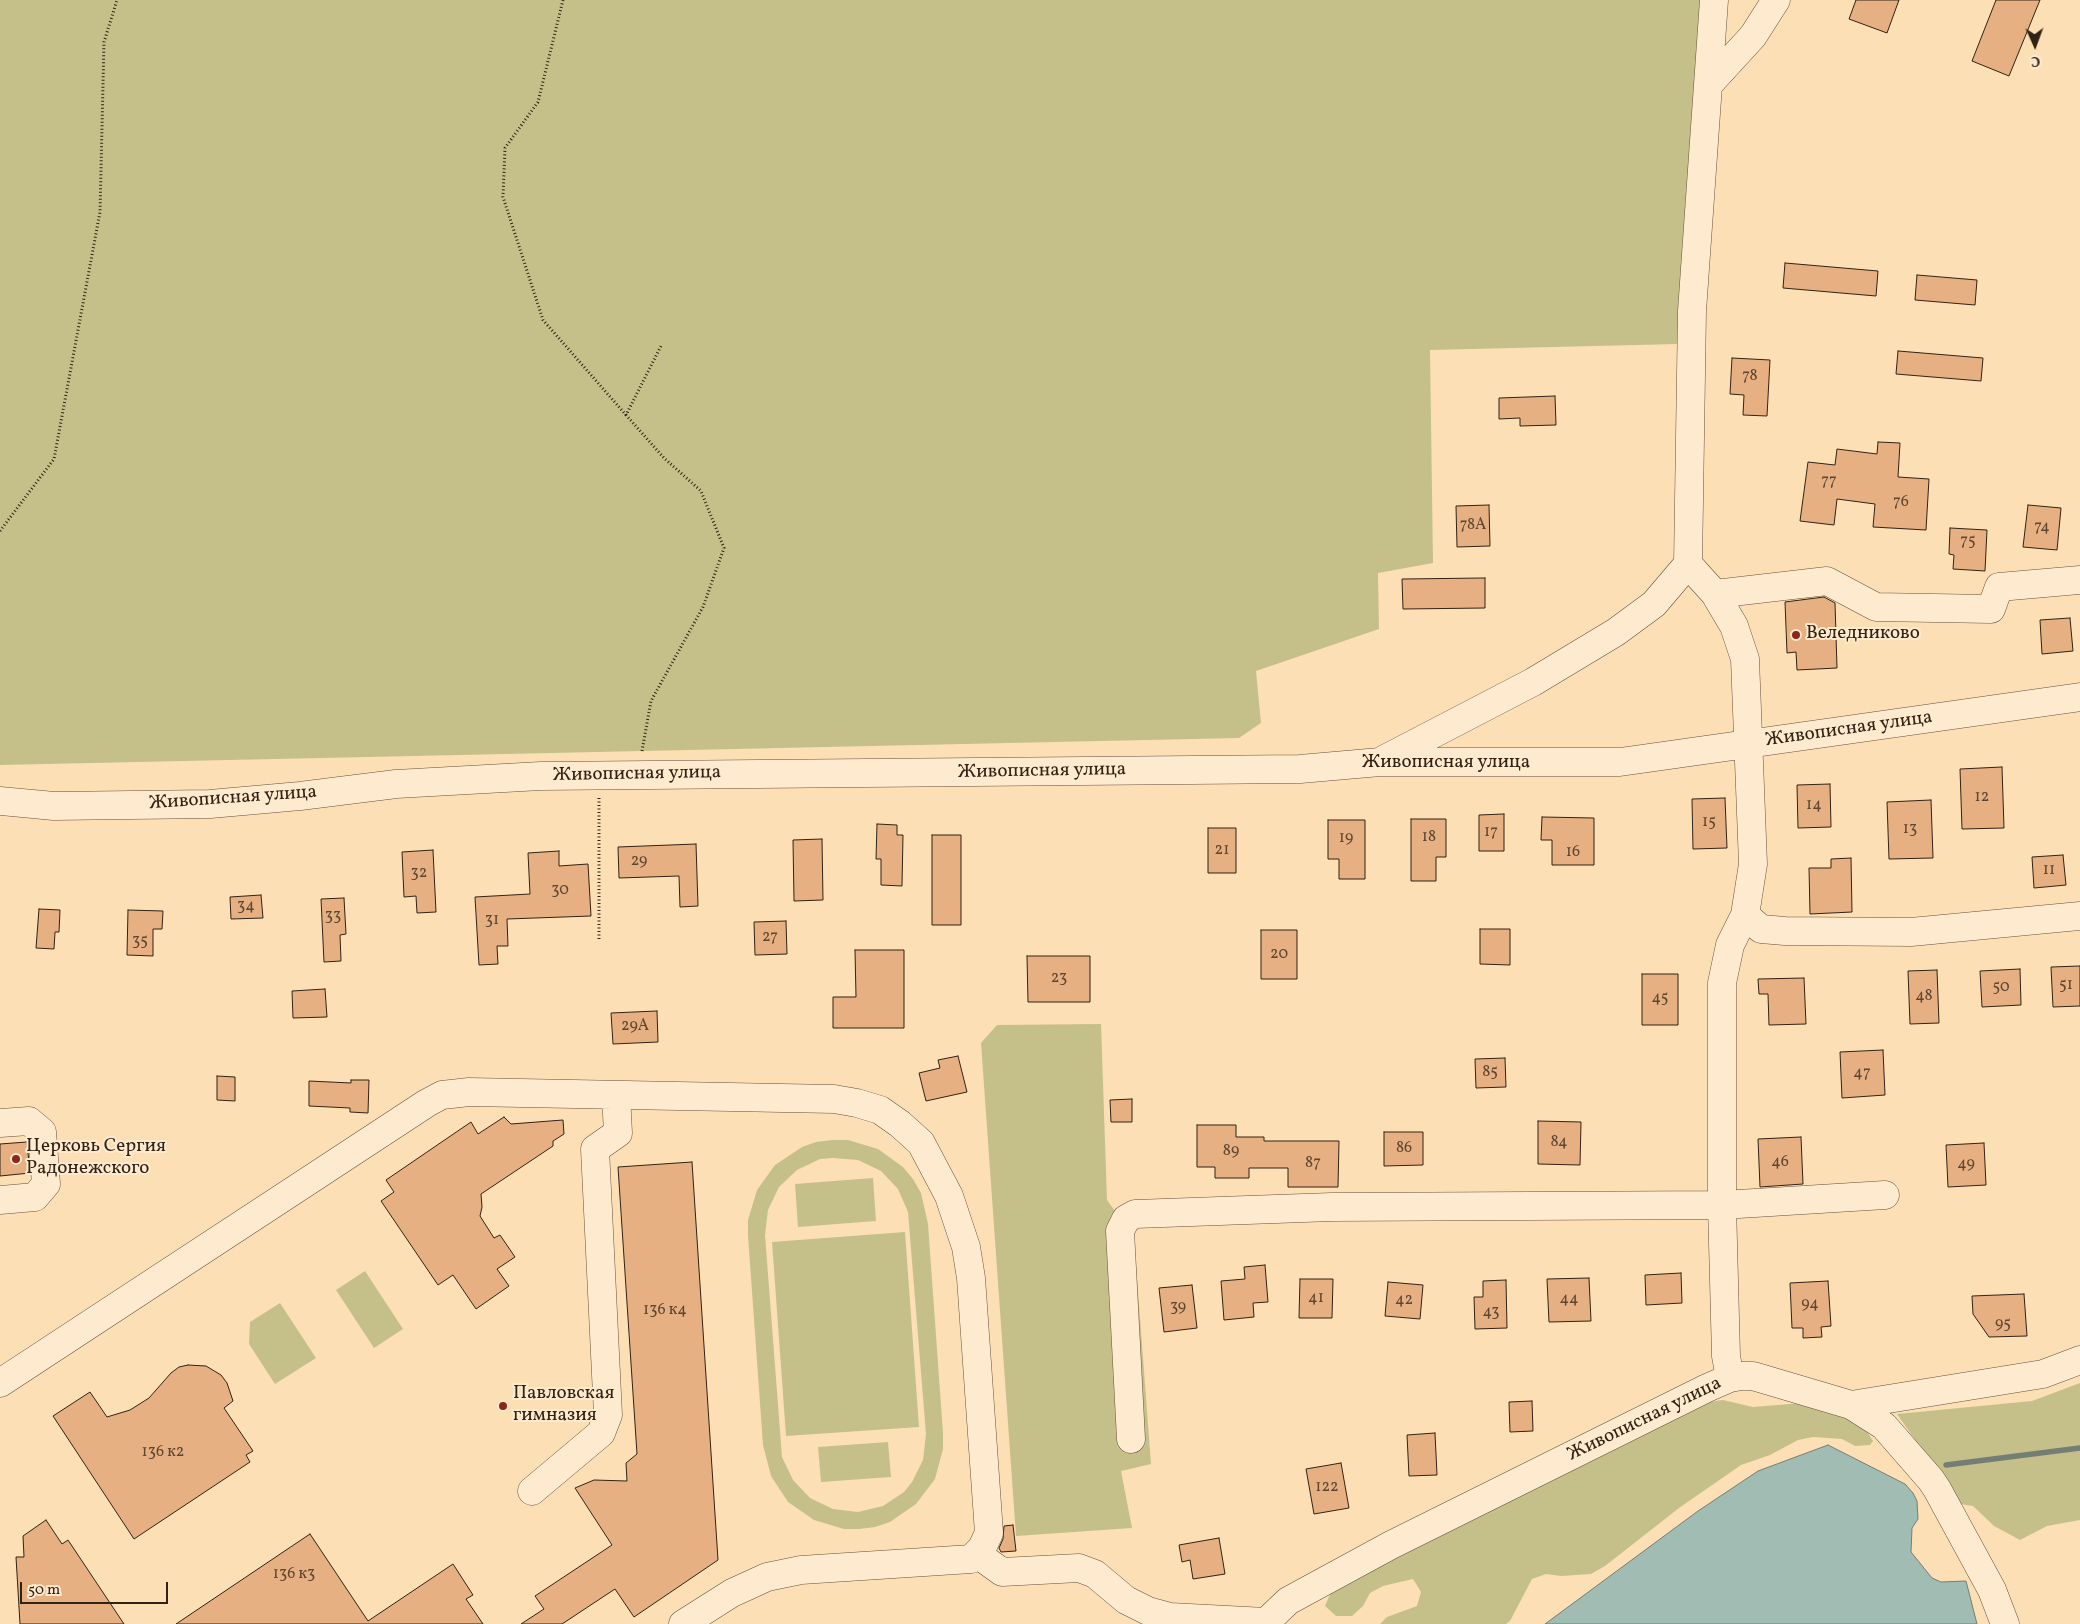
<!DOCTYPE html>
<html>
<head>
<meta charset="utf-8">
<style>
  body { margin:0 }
  #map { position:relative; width:2080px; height:1624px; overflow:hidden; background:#fddfb5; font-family:Vollkorn,serif }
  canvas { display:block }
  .north { position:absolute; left:2010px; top:20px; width:50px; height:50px; -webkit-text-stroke:4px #feeacf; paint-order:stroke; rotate:178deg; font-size:14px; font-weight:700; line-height:20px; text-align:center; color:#312214 }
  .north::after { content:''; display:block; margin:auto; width:18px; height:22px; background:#312214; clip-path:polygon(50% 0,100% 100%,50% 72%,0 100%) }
  .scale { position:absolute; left:20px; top:1582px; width:148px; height:22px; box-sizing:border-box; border:2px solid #312214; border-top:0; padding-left:6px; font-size:15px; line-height:18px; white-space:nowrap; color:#312214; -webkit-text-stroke:4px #feeacf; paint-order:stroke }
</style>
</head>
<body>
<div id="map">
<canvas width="2080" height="1624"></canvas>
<div class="north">С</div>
<div class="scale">50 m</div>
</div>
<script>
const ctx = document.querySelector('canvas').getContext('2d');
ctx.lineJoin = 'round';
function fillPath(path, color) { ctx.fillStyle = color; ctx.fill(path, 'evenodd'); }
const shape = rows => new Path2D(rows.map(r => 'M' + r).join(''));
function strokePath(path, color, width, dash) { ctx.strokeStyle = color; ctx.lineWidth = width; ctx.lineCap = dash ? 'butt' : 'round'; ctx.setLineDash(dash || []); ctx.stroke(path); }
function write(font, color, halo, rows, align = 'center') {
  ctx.font = font + ' Vollkorn,serif'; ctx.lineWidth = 4; ctx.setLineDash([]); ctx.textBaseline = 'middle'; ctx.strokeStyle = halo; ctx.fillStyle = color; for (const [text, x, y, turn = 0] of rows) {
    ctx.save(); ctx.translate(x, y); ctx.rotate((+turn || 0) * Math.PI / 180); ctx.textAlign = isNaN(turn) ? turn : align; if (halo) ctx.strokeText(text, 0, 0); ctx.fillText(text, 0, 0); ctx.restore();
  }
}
fillPath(shape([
  [0,0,1700,0,1678,344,1430,350,1433,563,1378,573,1379,629,1256,671,1261,723,1239,738,0,765],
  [1101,1024,1107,1200,1134,1238,1151,1464,1121,1471,1132,1528,1016,1536,981,1043,997,1025],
  [832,1140,848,1140,878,1149,903,1167,913,1179,921,1193,928,1224,943,1433,943,1449,935,1479,916,1504,890,1522,875,1527,859,1529,844,1529,814,1520,788,1502,771,1476,763,1445,748,1236,748,1220,757,1190,775,1165,802,1147,816,1142],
  [833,1158,858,1160,881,1171,898,1189,908,1212,926,1434,923,1460,912,1482,904,1492,883,1506,858,1512,833,1509,810,1498,793,1480,782,1457,765,1235,768,1210,779,1187,797,1170,820,1159],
  [873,1178,876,1221,798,1227,795,1184],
  [905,1232,919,1427,786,1436,772,1242],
  [365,1271,403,1329,374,1348,336,1290],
  [280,1303,316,1358,275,1384,249,1344,250,1322],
  [2080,1383,2080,1520,2047,1526,2020,1540,1994,1526,1973,1506,1960,1504,1897,1414,2032,1401],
  [1723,1400,1753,1407,1802,1403,1861,1422,1873,1441,1870,1445,1855,1446,1842,1439,1813,1437,1798,1440,1770,1455,1741,1465,1679,1508,1605,1566,1591,1574,1561,1576,1546,1574,1532,1579,1510,1621,1506,1624,1380,1624,1387,1617,1417,1606,1421,1592,1413,1579,1383,1586,1370,1593,1363,1606,1352,1616,1336,1616,1325,1606,1331,1592,1372,1565,1709,1402],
  [888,1442,891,1477,821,1482,818,1447]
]), '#c5c08a');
const water = shape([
  [1828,1445,1905,1484,1913,1493,1917,1501,1918,1519,1912,1528,1911,1552,1932,1578,1941,1582,1966,1581,1977,1624,1545,1624,1698,1511,1758,1471,1828,1445]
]);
fillPath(water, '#a0bcb3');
strokePath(water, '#747e73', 1);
strokePath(shape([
  [1946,1465,2080,1448]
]), '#747e73', 5.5);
const building = shape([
  [1856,0,1899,0,1887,33,1849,19,1856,0],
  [1996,0,2040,0,2009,76,1972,61,1996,0],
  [1785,263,1878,271,1876,296,1783,288,1785,263],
  [1917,275,1977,280,1975,305,1915,300,1917,275],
  [1898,351,1983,358,1981,381,1896,374,1898,351],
  [1732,358,1770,360,1767,416,1743,415,1744,395,1730,394,1732,358],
  [1555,396,1556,425,1520,426,1520,418,1499,419,1499,398,1555,396],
  [1878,442,1900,443,1898,477,1929,479,1926,530,1873,527,1875,504,1837,499,1834,525,1800,521,1808,462,1835,465,1837,449,1877,454,1878,442],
  [1489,505,1490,546,1457,547,1456,506,1489,505],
  [2028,505,2061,508,2057,550,2023,547,2028,505],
  [1950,528,1987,530,1985,571,1953,569,1954,555,1949,554,1950,528],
  [1485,578,1485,608,1403,609,1402,579,1485,578],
  [1824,597,1835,603,1837,668,1797,670,1796,652,1787,653,1785,602,1824,597],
  [2070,618,2073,651,2042,654,2040,620,2070,618],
  [2002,767,2004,828,1962,829,1960,769,2002,767],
  [1830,784,1831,827,1798,828,1797,785,1830,784],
  [1725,798,1727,848,1693,849,1692,799,1725,798],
  [1931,800,1933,858,1889,859,1887,802,1931,800],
  [1504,814,1504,851,1479,851,1479,815,1504,814],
  [1542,817,1594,818,1594,865,1552,865,1552,840,1541,840,1542,817],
  [1411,819,1446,819,1446,857,1436,857,1436,881,1411,881,1411,819],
  [1328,820,1365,820,1365,879,1339,879,1339,859,1328,859,1328,820],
  [877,824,897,825,897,835,903,835,902,886,881,885,881,859,876,859,877,824],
  [1208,828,1236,828,1236,873,1208,873,1208,828],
  [932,835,961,835,961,925,932,925,932,835],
  [822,839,823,900,794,901,793,840,822,839],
  [696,844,698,906,680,907,679,876,619,878,618,847,696,844],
  [433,850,436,912,417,913,416,896,404,897,402,852,433,850],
  [559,851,559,866,588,864,591,916,507,919,508,946,497,946,498,964,479,965,475,897,530,894,528,853,559,851],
  [2063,855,2066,885,2034,888,2032,857,2063,855],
  [1851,858,1852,912,1810,914,1809,868,1831,868,1831,859,1851,858],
  [261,895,263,918,231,919,230,897,261,895],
  [344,898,346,934,340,935,341,961,324,962,321,899,344,898],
  [39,909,60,910,59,932,55,932,54,949,36,948,39,909],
  [128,910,163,911,162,929,153,929,153,956,127,955,128,910],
  [786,921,787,954,755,955,754,922,786,921],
  [1480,929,1510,929,1510,965,1480,964,1480,929],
  [1261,930,1297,930,1297,979,1261,979,1261,930],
  [855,950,904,950,904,1028,833,1028,833,997,856,997,855,950],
  [1027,956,1090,956,1090,1002,1028,1002,1027,956],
  [2080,966,2080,1006,2053,1007,2051,967,2080,966],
  [2020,969,2021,1005,1982,1007,1980,971,2020,969],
  [1937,970,1939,1023,1910,1024,1908,971,1937,970],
  [1642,974,1678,974,1678,1025,1642,1025,1642,974],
  [1804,978,1806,1024,1769,1025,1768,994,1759,994,1758,979,1804,978],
  [325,989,327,1017,293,1018,292,991,325,989],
  [657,1011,658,1042,613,1044,611,1013,657,1011],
  [1883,1050,1885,1095,1842,1098,1840,1052,1883,1050],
  [958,1056,967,1092,926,1101,919,1073,940,1068,938,1060,958,1056],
  [1505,1058,1506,1087,1476,1088,1475,1059,1505,1058],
  [217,1076,235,1077,235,1101,217,1100,217,1076],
  [351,1080,369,1080,368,1113,350,1112,350,1108,309,1106,309,1081,351,1083,351,1080],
  [1132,1099,1132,1122,1111,1122,1110,1100,1132,1099],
  [504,1117,511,1124,563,1120,564,1134,553,1141,553,1146,481,1194,482,1207,480,1216,494,1238,500,1235,515,1257,497,1269,509,1286,476,1309,453,1275,438,1285,381,1201,394,1192,386,1180,471,1122,478,1134,504,1117],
  [1538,1121,1581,1122,1580,1165,1538,1164,1538,1121],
  [1197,1125,1236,1125,1236,1137,1264,1137,1264,1141,1339,1141,1338,1187,1288,1187,1288,1168,1249,1168,1249,1178,1215,1178,1215,1167,1197,1167,1197,1125],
  [1384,1132,1423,1132,1423,1165,1384,1166,1384,1132],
  [1801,1137,1803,1184,1760,1187,1758,1139,1801,1137],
  [27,1142,30,1173,0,1176,0,1144,27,1142],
  [1984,1143,1986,1185,1948,1187,1946,1145,1984,1143],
  [692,1162,718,1560,634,1617,615,1589,562,1624,521,1624,544,1609,535,1596,612,1545,575,1488,594,1480,627,1481,626,1463,637,1454,618,1167,692,1162],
  [1265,1265,1268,1302,1253,1303,1254,1317,1224,1320,1221,1281,1245,1279,1244,1267,1265,1265],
  [1681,1273,1682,1303,1646,1305,1645,1275,1681,1273],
  [1589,1278,1591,1321,1549,1322,1547,1279,1589,1278],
  [1300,1279,1333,1279,1332,1318,1299,1318,1300,1279],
  [1506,1280,1507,1328,1475,1329,1474,1297,1483,1297,1483,1281,1506,1280],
  [1828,1281,1831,1326,1821,1327,1822,1337,1803,1338,1803,1328,1792,1328,1790,1283,1828,1281],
  [1388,1282,1423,1285,1420,1319,1385,1316,1388,1282],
  [1192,1285,1197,1328,1164,1332,1159,1288,1192,1285],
  [2024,1294,2027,1336,1989,1337,1973,1314,1972,1296,2024,1294],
  [188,1365,206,1366,221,1375,227,1383,233,1401,224,1408,253,1451,246,1455,250,1462,134,1539,53,1416,90,1392,107,1417,130,1410,149,1398,171,1373,179,1367,188,1365],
  [1532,1401,1533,1431,1510,1432,1509,1402,1532,1401],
  [1435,1433,1437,1475,1409,1476,1407,1435,1435,1433],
  [1341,1463,1349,1508,1314,1514,1306,1469,1341,1463],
  [46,1520,62,1544,68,1540,124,1624,20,1624,16,1557,24,1557,23,1536,46,1520],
  [1013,1525,1016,1551,1001,1552,999,1548,1003,1539,1004,1526,1013,1525],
  [310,1534,368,1621,453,1564,473,1595,466,1599,483,1624,176,1624,310,1534],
  [1219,1538,1225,1574,1193,1579,1190,1560,1182,1562,1179,1545,1219,1538]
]);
fillPath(building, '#e6b083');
strokePath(building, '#312214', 1);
const minor = shape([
  [1709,84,1753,36,1776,0],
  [1688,564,1715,594,1734,626,1745,659,1753,864,1745,915,1730,945,1722,983,1722,1205,1726,1356,1730,1378],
  [1715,594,1827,581,1876,607,1991,609,1999,587,2080,580],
  [1383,760,1533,682,1616,632,1654,604,1688,564,1692,311,1714,0],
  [0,801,54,806,210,804,300,796,396,784,541,776,1300,769,1380,762,1620,762,2080,697],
  [1745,915,1761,929,1785,931,1911,932,2080,916],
  [0,1123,29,1121,42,1132,46,1184,35,1197,0,1200],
  [0,1383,427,1103,442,1095,469,1092,834,1099,857,1103,880,1110,900,1124,921,1143,949,1196,966,1247,971,1278,989,1533,982,1548,971,1559,801,1570,767,1577,732,1593,683,1624],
  [1851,1405,2043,1374,2080,1360],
  [1131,1439,1120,1231,1126,1219,1135,1214,1332,1207,1722,1205,1885,1195],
  [532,1491,601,1433,608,1415,595,1149,618,1133,616,1095],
  [977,1554,1002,1572,1079,1568,1095,1574,1126,1600,1148,1611,1170,1617,1266,1622],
  [1264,1624,1288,1601,1391,1545,1707,1388,1730,1378,1741,1376,1753,1376,1851,1405,1884,1426,1931,1480,1937,1489,1992,1590,2005,1624]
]);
strokePath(minor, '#64513c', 29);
strokePath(shape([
  [563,0,538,102,505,148,503,197,543,320,626,415],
  [0,531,54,459,100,212,104,42,117,0],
  [642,751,651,701,703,607,724,548,701,491,664,458,626,415,661,346],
  [599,939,599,798]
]), '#312214', 3, [1, 2.5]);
strokePath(minor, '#feeacf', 28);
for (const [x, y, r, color] of [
  [1796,635,5,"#8f2418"],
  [16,1159,5,"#8f2418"],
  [503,1406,5,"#8f2418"]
]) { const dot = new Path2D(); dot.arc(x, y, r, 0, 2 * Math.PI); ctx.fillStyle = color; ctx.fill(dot); strokePath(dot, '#feeacf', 2); }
write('16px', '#5e4630', null, [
  ["78",1750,377],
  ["77",1829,482],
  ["76",1901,503],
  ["78А",1473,526],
  ["74",2042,528],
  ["75",1968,542],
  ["12",1982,798],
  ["14",1814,806],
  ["15",1709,823],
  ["13",1910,830],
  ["17",1491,833],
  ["18",1429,838],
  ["19",1346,839],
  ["21",1222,851],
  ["16",1573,853],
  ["29",639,862],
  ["11",2049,871],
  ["32",419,874],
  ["30",560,891],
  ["34",246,907],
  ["33",333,917],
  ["31",492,921],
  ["27",770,938],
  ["35",140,942],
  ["20",1279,955],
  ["23",1059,979],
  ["51",2066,986],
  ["50",2001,988],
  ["48",1924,997],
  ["45",1660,999],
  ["29А",635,1027],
  ["85",1490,1073],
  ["47",1862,1074],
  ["84",1559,1143],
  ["86",1404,1149],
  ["89",1231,1152],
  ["46",1780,1163],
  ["87",1313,1164],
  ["49",1966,1165],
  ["41",1316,1299],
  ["44",1569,1300],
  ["42",1404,1301],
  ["94",1810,1305],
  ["39",1178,1308],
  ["136 к4",665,1311],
  ["43",1491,1313],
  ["95",2003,1325],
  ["136 к2",163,1453],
  ["122",1327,1488],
  ["136 к3",294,1575]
]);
write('19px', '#312214', '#feeacf', [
  ["Веледниково",1806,635],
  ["Церковь Сергия",26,1148],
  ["Радонежского",26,1170],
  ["Павловская",513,1395],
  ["гимназия",513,1417]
], 'left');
write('19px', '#312214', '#feeacf', [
  ["Живописная улица",1849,730,-8],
  ["Живописная улица",1446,764],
  ["Живописная улица",1042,772,-1],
  ["Живописная улица",637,775,-1],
  ["Живописная улица",233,799,-4],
  ["Живописная улица",1645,1420,-26]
]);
</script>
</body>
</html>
